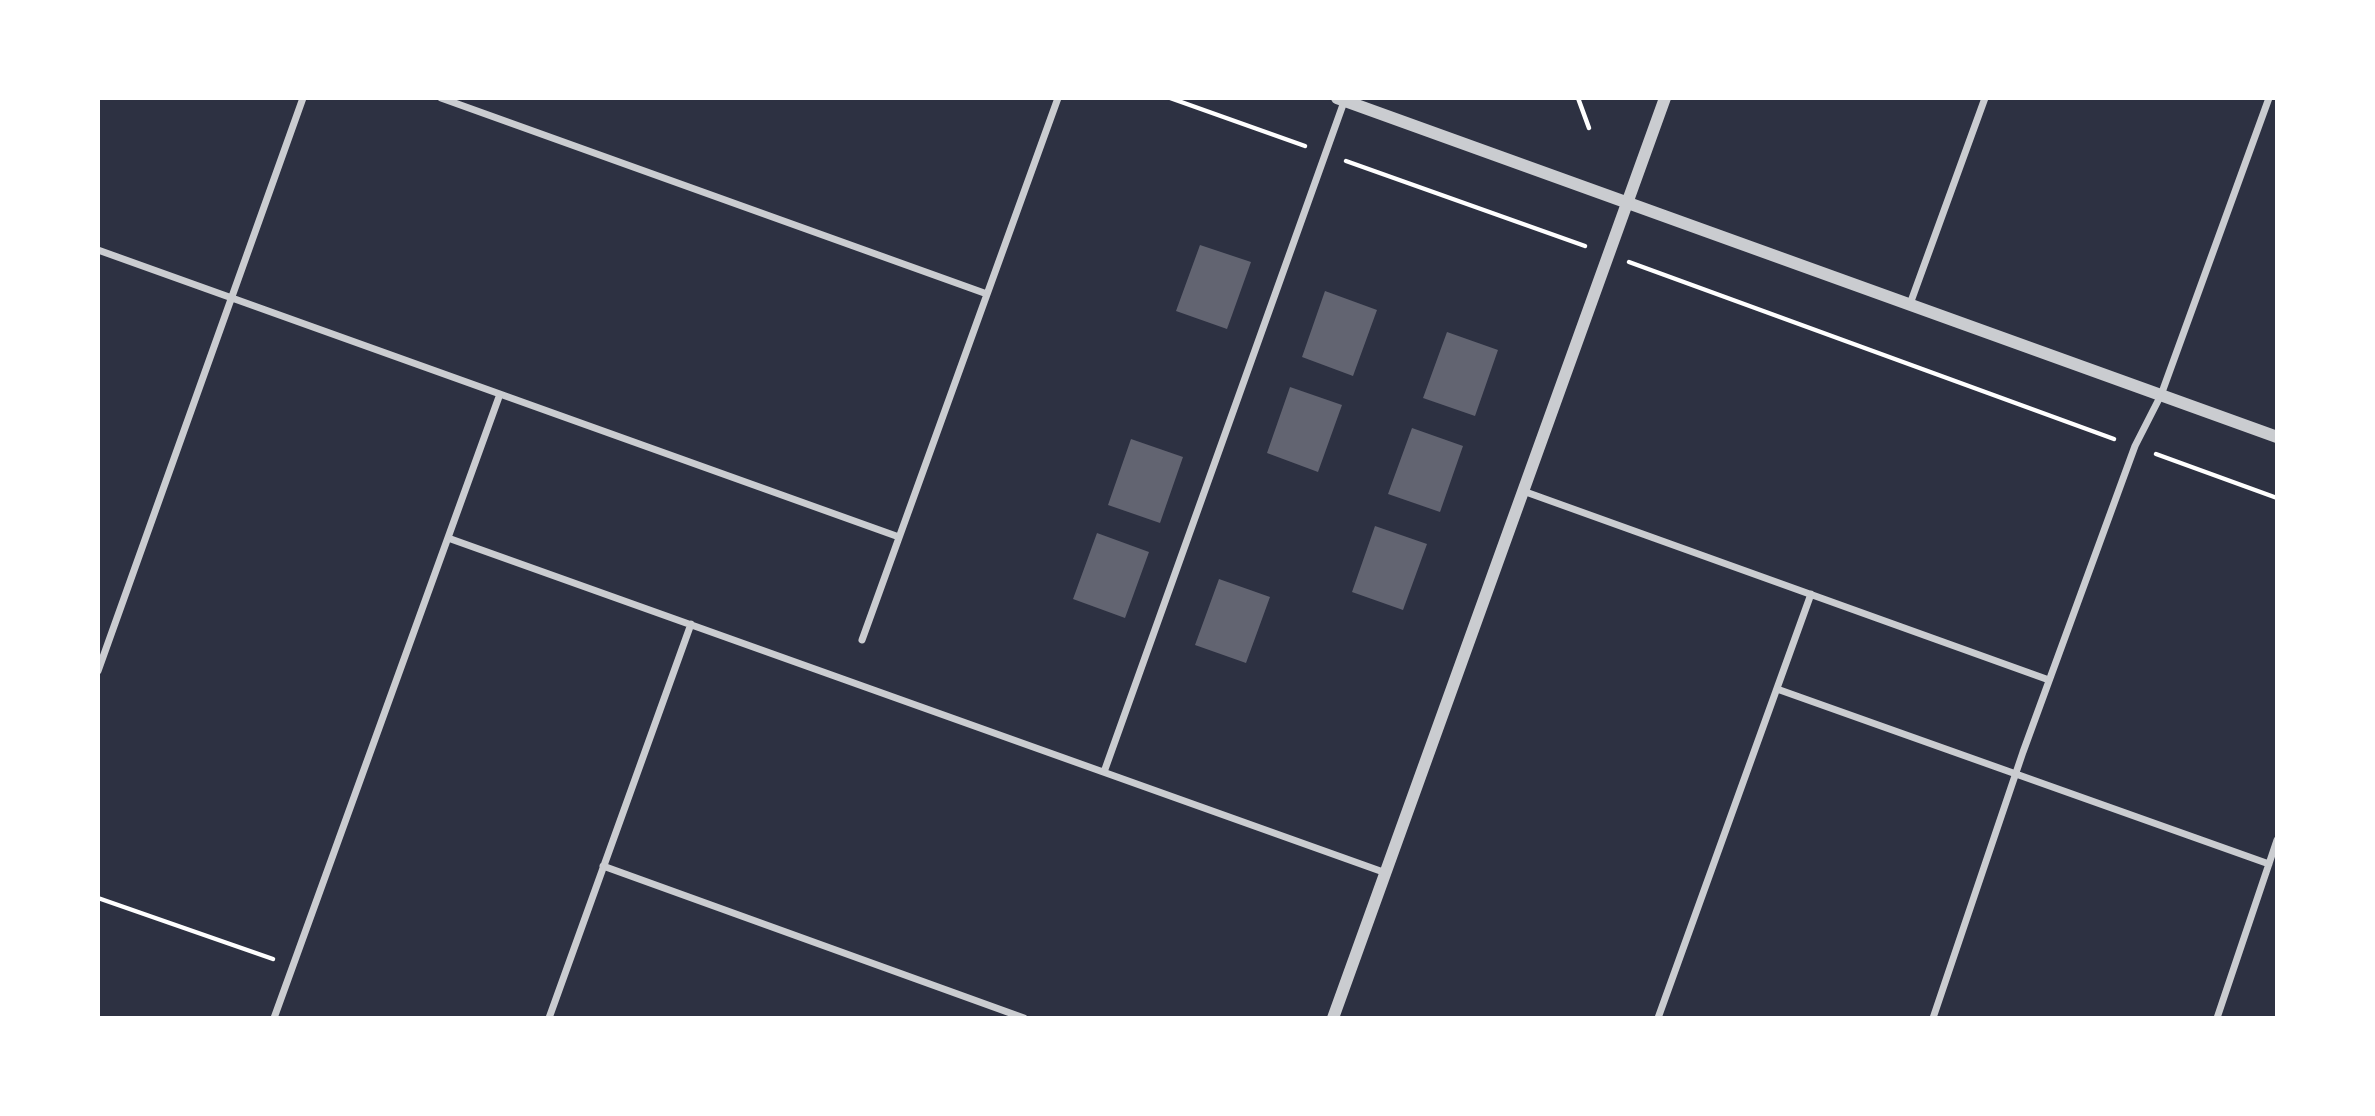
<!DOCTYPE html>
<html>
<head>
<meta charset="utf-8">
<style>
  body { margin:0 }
  #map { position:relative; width:2375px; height:1116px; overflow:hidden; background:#2d3142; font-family:"Work Sans",sans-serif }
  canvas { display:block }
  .frame { position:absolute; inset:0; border:100px solid #fff; pointer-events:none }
</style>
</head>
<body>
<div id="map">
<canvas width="2375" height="1116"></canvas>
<div class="frame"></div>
</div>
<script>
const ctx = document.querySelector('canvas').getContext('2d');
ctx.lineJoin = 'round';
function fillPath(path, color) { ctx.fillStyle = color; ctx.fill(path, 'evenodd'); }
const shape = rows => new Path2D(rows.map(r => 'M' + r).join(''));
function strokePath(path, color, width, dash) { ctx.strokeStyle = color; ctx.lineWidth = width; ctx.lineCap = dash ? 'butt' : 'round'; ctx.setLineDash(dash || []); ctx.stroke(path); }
fillPath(shape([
  [1200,245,1251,262,1227,329,1176,311],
  [1325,291,1377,310,1353,376,1302,357],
  [1447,332,1498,350,1475,416,1423,398],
  [1290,387,1342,405,1318,472,1267,453],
  [1412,428,1463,446,1440,512,1388,494],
  [1131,439,1183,457,1160,523,1108,505],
  [1375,526,1427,544,1403,610,1352,592],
  [1097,533,1149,552,1125,618,1073,599],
  [1219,579,1270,597,1246,663,1195,645]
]), '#626471');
strokePath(shape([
  [1170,98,1305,146],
  [1578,98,1589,128],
  [1346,161,1585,246],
  [1629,262,2114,439],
  [2156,454,2277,498],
  [98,898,273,959]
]), '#fff', 4.5);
strokePath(shape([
  [441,98,987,294],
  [98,250,899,537],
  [1910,304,1985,98],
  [1523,491,2049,680],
  [448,538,1386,873],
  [862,640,1058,98],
  [98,671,303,98],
  [1777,689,2269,864],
  [1104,772,1345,99],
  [603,866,1024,1018],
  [274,1018,500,394],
  [549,1018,691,624],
  [1658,1018,1811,594],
  [1933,1018,2023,752,2135,446,2161,395,2269,98],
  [2217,1018,2277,840]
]), '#caccd0', 7);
strokePath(shape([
  [1337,98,2277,437],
  [1333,1018,1665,98]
]), '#caccd0', 12);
</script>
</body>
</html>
